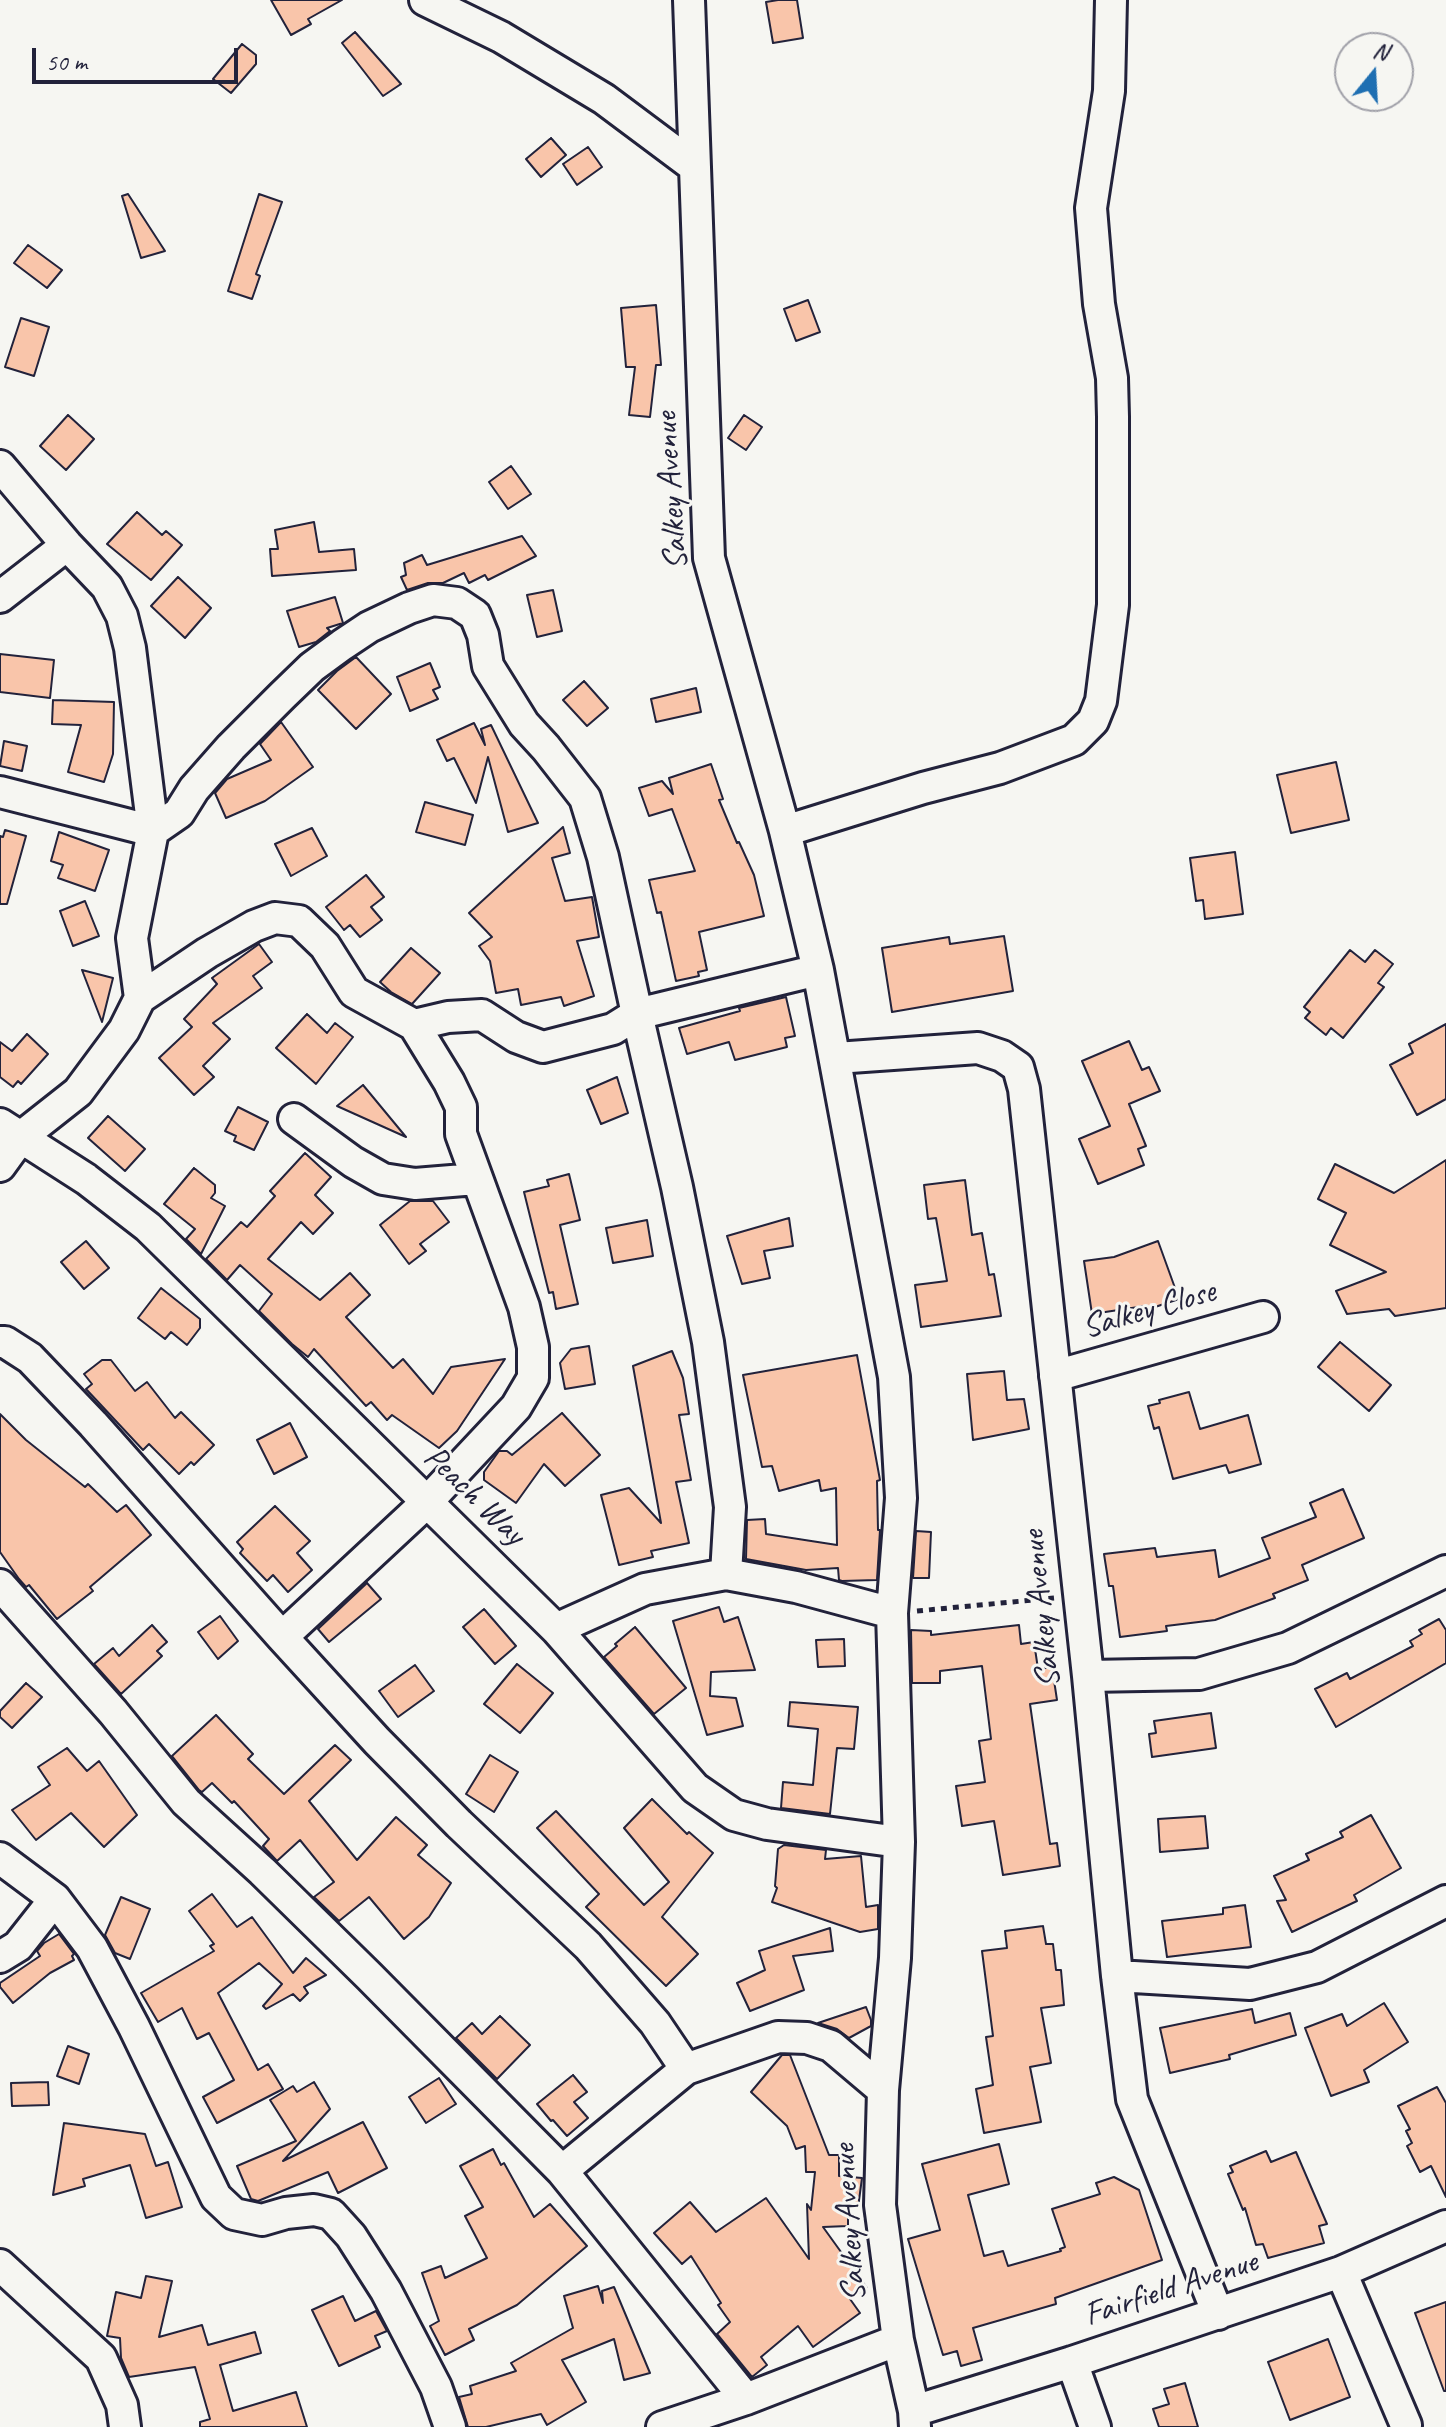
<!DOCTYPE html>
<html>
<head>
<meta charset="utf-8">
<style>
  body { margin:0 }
  #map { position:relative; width:1446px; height:2427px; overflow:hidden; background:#f6f6f2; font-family:Caveat,sans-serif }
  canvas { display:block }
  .north { position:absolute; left:1334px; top:32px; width:80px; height:80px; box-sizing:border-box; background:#f6f6f2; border:2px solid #a1a1a9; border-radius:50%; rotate:18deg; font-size:22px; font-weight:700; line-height:32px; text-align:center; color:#22223b }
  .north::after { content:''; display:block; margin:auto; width:28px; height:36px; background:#1f6fb2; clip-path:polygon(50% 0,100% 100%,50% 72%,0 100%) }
  .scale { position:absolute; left:32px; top:48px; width:206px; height:36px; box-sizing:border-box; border:4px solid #22223b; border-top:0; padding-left:10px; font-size:24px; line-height:28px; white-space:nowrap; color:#22223b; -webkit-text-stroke:6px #f6f6f2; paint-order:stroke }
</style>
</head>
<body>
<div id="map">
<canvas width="1446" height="2427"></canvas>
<div class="north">N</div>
<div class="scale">50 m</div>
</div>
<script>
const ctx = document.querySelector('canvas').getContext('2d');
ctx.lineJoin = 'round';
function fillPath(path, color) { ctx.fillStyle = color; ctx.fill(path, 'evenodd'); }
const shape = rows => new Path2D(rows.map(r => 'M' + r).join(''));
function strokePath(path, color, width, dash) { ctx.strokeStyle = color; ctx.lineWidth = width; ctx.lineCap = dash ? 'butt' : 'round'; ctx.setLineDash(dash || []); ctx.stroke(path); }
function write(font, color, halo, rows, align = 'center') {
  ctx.font = font + ' Caveat,sans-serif'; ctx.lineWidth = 6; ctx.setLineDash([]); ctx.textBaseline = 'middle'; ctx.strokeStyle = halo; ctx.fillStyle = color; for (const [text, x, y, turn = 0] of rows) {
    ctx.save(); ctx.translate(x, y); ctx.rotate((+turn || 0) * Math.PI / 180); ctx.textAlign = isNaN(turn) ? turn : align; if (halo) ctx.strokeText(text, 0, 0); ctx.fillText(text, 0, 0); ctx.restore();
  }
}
const building = shape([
  [271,0,342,0,308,19,311,24,291,35,271,0],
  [778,0,797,0,803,38,773,43,766,2,778,0],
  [355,32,401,84,383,96,342,43,355,32],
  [242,44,256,55,256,64,231,93,213,79,242,44],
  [551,138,566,155,541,177,526,159,551,138],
  [588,147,602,167,577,185,563,164,588,147],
  [128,194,165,251,141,258,122,196,128,194],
  [259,194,282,202,256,274,260,276,252,299,228,291,259,194],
  [28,245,62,270,47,288,14,263,28,245],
  [808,300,820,332,796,341,784,309,808,300],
  [656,305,661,365,656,365,650,417,629,415,635,367,626,367,621,308,656,305],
  [21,318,49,327,34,376,5,367,21,318],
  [68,415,94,439,66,470,40,446,68,415],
  [744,415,762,427,746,450,728,438,744,415],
  [511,466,531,494,508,509,489,482,511,466],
  [137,512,162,535,166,531,182,545,151,580,107,544,137,512],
  [314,522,319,552,354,549,356,570,272,576,270,549,278,549,275,530,314,522],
  [522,536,536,556,488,580,485,575,469,583,464,573,443,583,428,583,407,590,401,577,406,575,404,563,422,555,427,565,522,536],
  [178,577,211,608,185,638,151,606,178,577],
  [553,590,562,631,537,637,527,595,553,590],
  [335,597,343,623,327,628,330,631,316,642,299,647,287,611,335,597],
  [0,654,54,660,50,698,0,692,0,654],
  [356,657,391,694,356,729,318,690,337,671,356,657],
  [430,663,440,687,433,690,438,699,410,711,397,677,430,663],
  [584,681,608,708,587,726,563,700,584,681],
  [696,688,701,712,656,722,651,699,696,688],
  [53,700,114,702,113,754,104,782,68,772,81,725,52,724,53,700],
  [281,722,313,767,265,801,226,818,215,793,227,779,271,760,260,744,281,722],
  [474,723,485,745,481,729,491,725,538,823,508,832,488,757,476,803,454,758,447,761,437,740,474,723],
  [4,741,27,746,22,771,0,766,4,741],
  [1336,762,1349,820,1291,833,1277,775,1336,762],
  [711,764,723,799,719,800,737,843,739,842,754,875,764,916,699,932,707,970,698,972,699,976,676,981,661,912,657,913,649,880,695,871,672,809,649,816,639,788,662,781,673,794,669,778,711,764],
  [425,802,473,815,465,845,416,832,425,802],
  [563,827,570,853,552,858,565,901,592,897,599,937,577,941,594,996,564,1006,561,997,521,1005,518,989,496,993,490,961,479,946,492,937,469,913,563,827],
  [312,828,327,856,291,876,275,844,312,828],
  [5,830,26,836,7,904,0,904,0,836,3,837,5,830],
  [59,832,109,850,95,891,58,878,63,865,51,861,59,832],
  [1235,852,1243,914,1205,919,1203,900,1196,901,1190,858,1235,852],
  [366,875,384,897,371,907,382,920,360,937,350,925,344,930,326,907,366,875],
  [85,901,99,936,73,946,60,911,85,901],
  [1004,936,1013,991,892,1012,882,948,949,937,950,944,1004,936],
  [259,944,272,962,253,976,262,988,213,1023,230,1039,203,1066,214,1077,194,1095,159,1058,192,1027,184,1019,217,984,212,978,259,944],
  [411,948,440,973,412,1004,391,992,380,982,411,948],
  [1350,950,1365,962,1375,950,1393,964,1378,983,1384,987,1343,1038,1331,1028,1326,1035,1305,1018,1310,1012,1304,1007,1350,950],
  [82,970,113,978,102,1022,82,970],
  [786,997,795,1036,785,1038,787,1047,735,1060,729,1042,687,1054,679,1028,740,1011,739,1008,786,997],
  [307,1014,327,1033,335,1023,353,1037,316,1084,276,1048,307,1014],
  [1446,1024,1446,1099,1417,1115,1390,1065,1413,1053,1409,1044,1446,1024],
  [27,1034,48,1054,21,1084,18,1081,13,1087,0,1077,0,1042,12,1051,27,1034],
  [1129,1041,1142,1070,1149,1067,1160,1091,1129,1104,1146,1146,1138,1149,1144,1165,1098,1184,1079,1139,1110,1126,1082,1061,1129,1041],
  [617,1077,628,1113,601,1124,587,1090,617,1077],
  [363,1085,406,1137,337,1106,363,1085],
  [238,1107,268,1122,254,1150,234,1141,236,1136,225,1131,238,1107],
  [108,1116,145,1149,125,1171,88,1138,108,1116],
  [305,1153,331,1177,315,1195,333,1213,313,1234,301,1222,268,1259,320,1300,350,1273,370,1295,346,1317,393,1368,403,1359,433,1394,451,1367,505,1359,457,1431,439,1448,392,1415,387,1420,371,1402,366,1406,314,1349,308,1357,292,1344,259,1311,272,1294,240,1265,227,1280,206,1259,241,1222,247,1227,275,1196,270,1191,305,1153],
  [1446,1160,1446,1308,1395,1316,1389,1309,1347,1314,1336,1291,1386,1272,1330,1245,1346,1213,1318,1199,1335,1164,1394,1193,1446,1160],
  [194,1168,215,1185,215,1193,211,1198,225,1206,201,1254,186,1239,195,1229,164,1204,194,1168],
  [569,1174,580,1220,560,1225,578,1304,556,1309,553,1292,549,1293,524,1192,549,1186,547,1180,569,1174],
  [965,1180,972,1235,982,1233,989,1275,994,1274,1001,1316,921,1327,915,1285,947,1281,936,1218,928,1219,924,1185,965,1180],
  [410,1201,433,1201,449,1222,420,1244,426,1251,409,1264,380,1225,410,1201],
  [789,1218,793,1246,764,1251,770,1278,742,1284,727,1236,789,1218],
  [647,1220,653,1256,613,1263,606,1228,647,1220],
  [86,1241,109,1268,84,1289,61,1262,86,1241],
  [1158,1241,1179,1299,1146,1310,1145,1306,1092,1314,1084,1261,1114,1257,1158,1241],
  [161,1288,200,1319,200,1328,187,1345,171,1332,165,1339,138,1318,161,1288],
  [1340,1342,1391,1385,1369,1411,1318,1367,1340,1342],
  [589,1346,595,1384,565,1389,560,1363,571,1349,589,1346],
  [672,1351,683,1378,689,1414,679,1415,691,1480,676,1482,689,1543,651,1551,653,1557,619,1565,601,1495,629,1488,661,1523,633,1366,672,1351],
  [857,1355,880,1480,877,1481,878,1530,880,1530,877,1580,842,1581,839,1580,838,1568,806,1570,746,1559,747,1520,765,1519,766,1534,837,1545,836,1488,821,1491,819,1480,779,1491,772,1466,762,1467,743,1375,857,1355],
  [102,1360,111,1360,135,1391,147,1382,175,1418,181,1412,214,1445,194,1465,191,1462,179,1474,149,1444,143,1450,86,1389,92,1384,84,1374,102,1360],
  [1004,1371,1007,1400,1024,1399,1029,1429,973,1440,967,1374,1004,1371],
  [1189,1392,1200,1429,1248,1415,1261,1464,1229,1473,1226,1465,1173,1479,1159,1427,1154,1429,1148,1406,1160,1403,1159,1400,1189,1392],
  [562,1413,600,1455,565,1486,544,1464,516,1503,484,1480,484,1472,499,1451,507,1451,512,1455,562,1413],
  [0,1414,26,1440,85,1487,88,1484,117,1512,126,1505,151,1535,90,1587,93,1591,57,1619,29,1585,26,1587,19,1579,0,1552,0,1414],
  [290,1423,307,1457,274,1474,257,1440,290,1423],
  [1343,1489,1364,1538,1302,1565,1308,1580,1273,1594,1275,1598,1215,1620,1166,1626,1167,1631,1120,1637,1113,1586,1109,1586,1104,1554,1155,1548,1157,1557,1215,1550,1219,1577,1270,1558,1262,1538,1316,1517,1310,1503,1343,1489],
  [275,1506,310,1541,297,1553,312,1570,288,1592,273,1575,267,1581,240,1553,243,1549,237,1542,275,1506],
  [916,1531,931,1532,929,1578,913,1578,916,1531],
  [367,1583,381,1599,329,1642,318,1629,367,1583],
  [719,1607,724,1622,738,1617,755,1670,711,1672,710,1696,736,1698,743,1726,707,1735,673,1621,719,1607],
  [484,1609,516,1646,495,1664,463,1627,484,1609],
  [220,1616,238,1641,218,1659,198,1632,220,1616],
  [1439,1619,1446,1630,1446,1663,1336,1727,1315,1689,1347,1673,1350,1679,1413,1646,1410,1641,1422,1634,1419,1630,1439,1619],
  [152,1625,167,1642,157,1651,162,1656,121,1694,94,1664,113,1648,119,1656,152,1625],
  [1019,1625,1021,1644,1034,1642,1038,1669,1052,1667,1057,1700,1030,1704,1050,1844,1057,1843,1060,1866,1003,1875,994,1821,962,1826,956,1786,985,1782,979,1741,991,1739,982,1666,940,1671,940,1683,912,1683,911,1630,931,1631,931,1635,1019,1625],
  [635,1627,686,1688,654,1714,604,1657,617,1646,615,1644,635,1627],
  [844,1639,845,1666,818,1667,816,1640,844,1639],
  [517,1664,553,1693,520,1733,484,1704,517,1664],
  [415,1665,434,1691,398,1717,379,1691,415,1665],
  [26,1683,42,1697,12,1728,0,1717,0,1711,26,1683],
  [790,1702,858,1707,854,1749,837,1748,830,1814,781,1808,783,1782,813,1785,818,1729,788,1726,790,1702],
  [1211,1713,1216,1748,1152,1757,1149,1734,1156,1733,1154,1721,1211,1713],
  [216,1715,253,1754,248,1759,284,1794,335,1745,351,1760,309,1801,357,1860,396,1817,427,1845,418,1855,451,1883,429,1917,404,1939,369,1897,339,1921,314,1897,334,1882,300,1840,277,1861,263,1846,269,1839,234,1801,232,1803,212,1783,202,1792,199,1790,172,1756,216,1715],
  [67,1748,87,1771,99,1761,137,1815,104,1847,71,1813,36,1840,12,1810,50,1785,38,1767,67,1748],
  [490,1755,518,1772,494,1812,466,1794,490,1755],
  [652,1799,687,1834,689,1832,713,1853,662,1917,698,1954,666,1986,586,1907,599,1894,537,1828,556,1811,644,1905,669,1882,624,1828,652,1799],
  [1371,1815,1401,1868,1354,1895,1357,1901,1292,1932,1277,1901,1286,1900,1274,1876,1309,1860,1306,1854,1343,1837,1340,1832,1371,1815],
  [1205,1816,1208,1848,1160,1852,1158,1819,1205,1816],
  [784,1845,826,1850,825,1859,861,1856,866,1907,878,1905,878,1929,860,1932,772,1902,777,1888,775,1886,778,1849,784,1845],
  [212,1894,237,1927,252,1917,293,1973,306,1958,326,1975,304,1987,308,1993,300,2001,293,1994,266,2009,263,2006,282,1984,259,1963,218,1993,258,2070,268,2064,283,2089,217,2123,203,2097,234,2080,209,2033,197,2039,182,2008,158,2022,141,1993,214,1951,210,1946,214,1944,189,1911,212,1894],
  [121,1897,150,1909,130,1959,115,1953,105,1935,121,1897],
  [1245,1905,1251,1947,1167,1957,1162,1921,1223,1914,1223,1908,1245,1905],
  [1043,1926,1046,1944,1053,1944,1056,1970,1061,1970,1064,2005,1041,2008,1051,2063,1030,2067,1041,2122,984,2133,976,2089,993,2085,986,2037,993,2036,982,1951,1007,1948,1005,1931,1043,1926],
  [830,1928,833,1951,793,1956,804,1990,750,2011,737,1983,765,1970,759,1951,830,1928],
  [59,1934,74,1954,72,1956,74,1960,50,1973,13,2003,0,1987,0,1983,40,1956,37,1951,44,1943,59,1934],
  [1384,2003,1408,2042,1364,2070,1369,2082,1331,2096,1305,2028,1342,2014,1347,2026,1384,2003],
  [866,2007,871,2020,871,2026,849,2038,837,2029,818,2023,866,2007],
  [1252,2009,1255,2023,1290,2013,1296,2035,1229,2055,1230,2059,1170,2073,1160,2028,1252,2009],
  [500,2016,530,2045,497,2079,456,2038,472,2023,482,2034,500,2016],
  [68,2046,89,2054,79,2084,57,2076,68,2046],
  [782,2055,790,2055,829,2155,839,2155,839,2176,862,2178,858,2208,848,2207,848,2226,823,2227,867,2288,850,2299,860,2313,813,2347,798,2326,761,2357,767,2365,752,2377,717,2334,730,2322,718,2305,721,2303,691,2256,682,2264,654,2233,690,2202,716,2232,766,2198,809,2259,807,2204,811,2210,815,2172,806,2172,805,2146,796,2149,787,2126,751,2092,782,2055],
  [573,2075,587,2092,574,2102,588,2118,567,2136,553,2120,551,2121,537,2104,573,2075],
  [439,2078,456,2104,426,2123,409,2097,439,2078],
  [48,2082,49,2105,12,2106,11,2083,48,2082],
  [314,2082,330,2109,283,2161,363,2122,387,2168,338,2193,328,2172,258,2201,251,2199,237,2166,296,2141,270,2100,293,2086,297,2092,314,2082],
  [1437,2087,1446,2103,1446,2197,1431,2166,1420,2172,1407,2146,1412,2143,1406,2131,1410,2129,1398,2106,1437,2087],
  [64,2123,145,2134,156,2166,168,2162,182,2207,146,2218,130,2165,83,2179,85,2186,53,2195,64,2123],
  [999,2144,1009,2184,968,2195,984,2256,1003,2251,1008,2266,1061,2251,1060,2249,1065,2247,1052,2209,1100,2194,1096,2183,1114,2177,1139,2190,1162,2260,1055,2298,1056,2304,973,2328,982,2360,961,2366,957,2351,943,2355,908,2239,940,2230,922,2164,999,2144],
  [493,2149,501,2165,504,2163,534,2217,550,2204,587,2246,517,2305,469,2329,474,2340,445,2355,430,2326,439,2321,422,2273,441,2266,445,2278,487,2258,465,2216,483,2207,460,2166,493,2149],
  [1266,2151,1271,2162,1296,2152,1327,2224,1319,2226,1324,2243,1268,2258,1263,2244,1256,2245,1245,2208,1243,2210,1228,2174,1233,2172,1230,2166,1266,2151],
  [146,2276,172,2281,159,2337,202,2325,208,2345,255,2332,261,2353,220,2365,233,2411,296,2392,307,2427,200,2427,200,2422,210,2419,195,2367,129,2377,121,2358,120,2338,107,2336,116,2292,141,2298,146,2276],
  [598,2286,603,2303,602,2291,614,2287,650,2373,624,2380,614,2339,562,2360,586,2402,547,2425,541,2414,486,2427,468,2427,459,2397,472,2394,470,2386,516,2371,511,2363,573,2328,564,2296,598,2286],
  [343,2296,355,2321,376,2311,387,2331,375,2336,380,2347,339,2366,312,2310,343,2296],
  [1446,2302,1446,2391,1444,2391,1415,2313,1446,2302],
  [1328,2339,1350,2397,1290,2420,1268,2362,1328,2339],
  [1185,2383,1198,2427,1159,2427,1153,2409,1169,2404,1164,2389,1185,2383]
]);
fillPath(building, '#f9c5aa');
strokePath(building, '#22223b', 2);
const street = shape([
  [425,0,501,37,604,99,695,167],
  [689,0,709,558,785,831,818,970,894,1377,901,1498,892,1613,899,1842,895,1958,883,2090,880,2205,898,2340,914,2411,915,2427],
  [0,466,67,545,107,587,122,616,130,648,153,831,132,938,140,998,124,1030,78,1092,21,1137,0,1166],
  [0,597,67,545],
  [0,792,153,831,179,813,194,789,231,747,282,696,312,667,342,645,369,627,409,608,433,600,457,603,475,615,483,635,488,666,524,724,546,748,585,798,603,857,637,1014,818,970],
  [785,831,923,788,1000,768,1074,740,1093,721,1101,701,1113,605,1113,417,1112,378,1099,304,1091,208,1109,91,1111,0],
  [140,998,207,953,254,926,275,918,299,921,325,946,354,992,414,1025,449,1082,461,1107,461,1134,524,1307,533,1347,533,1378,516,1407,426,1503,282,1637],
  [414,1025,448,1017,482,1015,516,1037,543,1047,613,1029,637,1014,677,1187,708,1342,730,1507,726,1574],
  [836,1058,978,1048,1002,1056,1018,1067,1024,1089,1088,1676,1117,1976,1132,2099,1218,2314],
  [294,1119,353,1162,383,1179,415,1184,476,1179],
  [0,1124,86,1179,148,1227,556,1629,695,1788,734,1815,767,1824,899,1842],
  [0,1342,5,1342,30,1358,93,1424,282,1637,377,1741,459,1824,588,1946,655,2023,686,2069],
  [1055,1376,1263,1317],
  [0,1585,113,1712,186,1802,262,1871,369,1976,562,2171,746,2399],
  [556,1629,645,1589,726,1574,796,1587,892,1613],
  [1088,1676,1199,1674,1288,1648,1446,1571],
  [0,1858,55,1899,92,1948,134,2027,216,2197,234,2214,262,2220,286,2213,314,2210,331,2214,351,2236,386,2291,436,2387,450,2427],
  [0,1957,18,1946,55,1899],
  [1117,1976,1250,1984,1317,1967,1446,1901],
  [562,2171,686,2069,778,2037,807,2038,831,2046,883,2090],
  [0,2265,101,2358,122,2405,125,2427],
  [1341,2272,1406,2425],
  [1072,2362,1095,2427],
  [914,2411,1072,2362,1341,2272,1446,2226],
  [662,2427,746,2399,898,2340]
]);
strokePath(street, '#22223b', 36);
strokePath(shape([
  [917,1611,1054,1598]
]), '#22223b', 5, [6, 6]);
strokePath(street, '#f6f6f2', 30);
write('34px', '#22223b', '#f6f6f2', [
  ["Salkey Avenue",672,491,-94],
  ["Salkey Close",1149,1310,-16],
  ["Peach Way",474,1496,44],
  ["Salkey Avenue",1042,1609,-96],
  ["Salkey Avenue",850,2223,-94],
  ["Fairfield Avenue",1171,2289,-18]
]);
</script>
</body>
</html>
